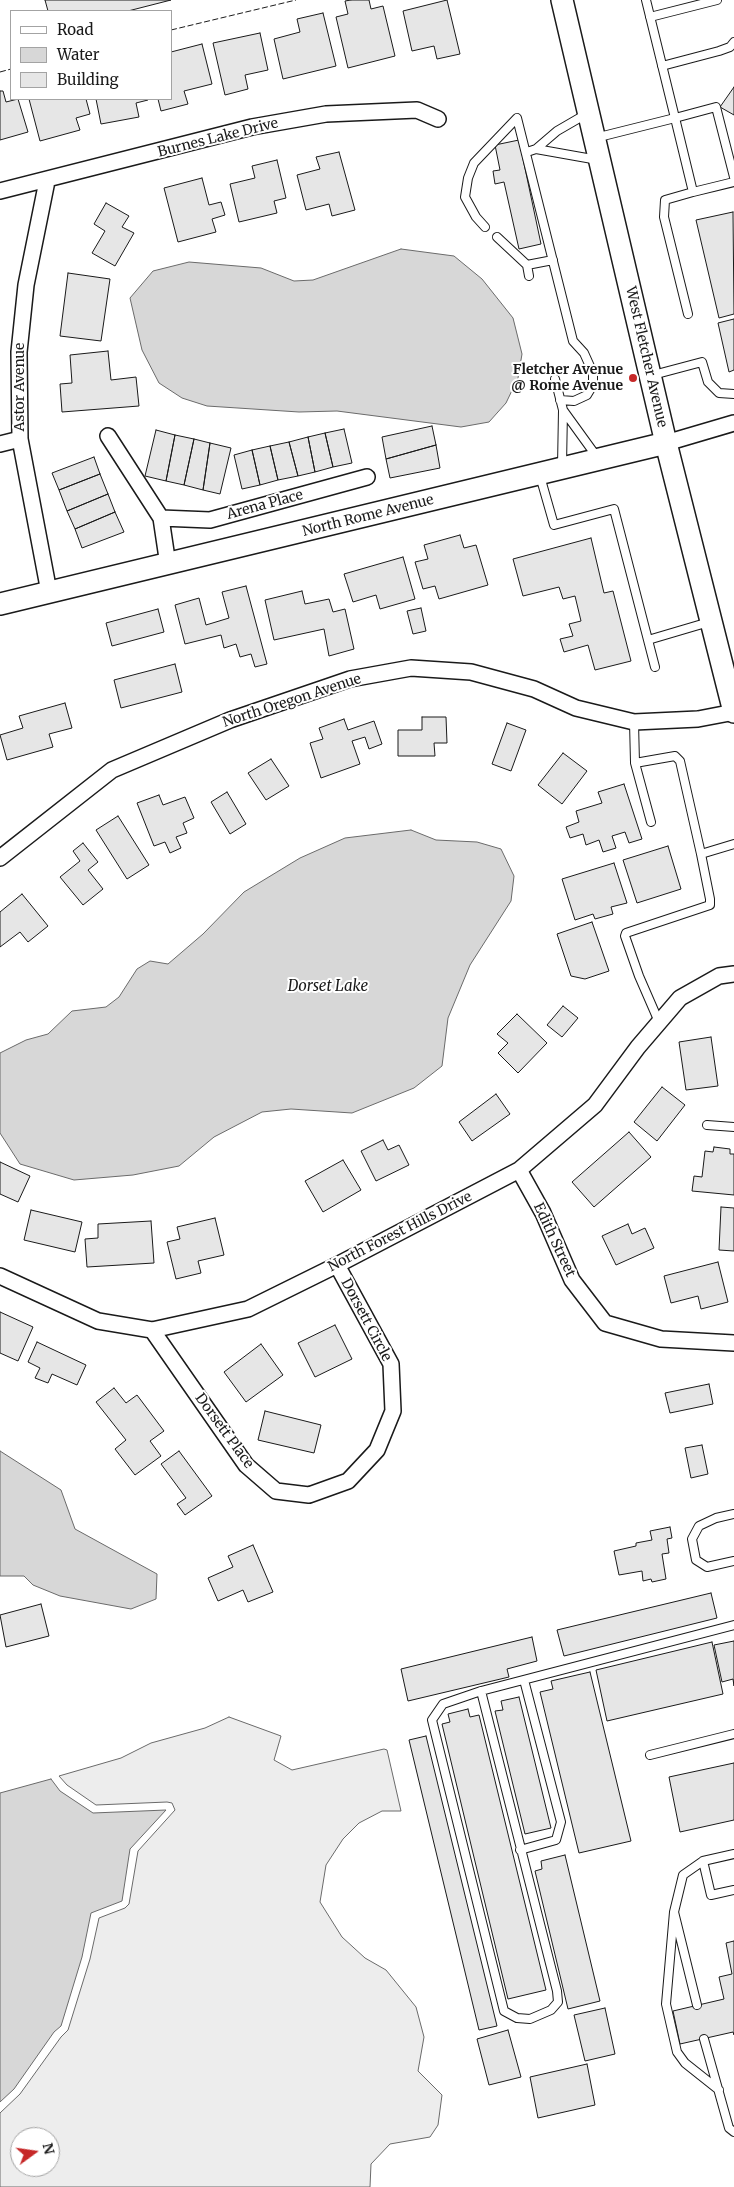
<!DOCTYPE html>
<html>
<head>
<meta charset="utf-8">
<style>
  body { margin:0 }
  #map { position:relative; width:734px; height:2187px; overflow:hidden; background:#fff; font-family:Merriweather,serif }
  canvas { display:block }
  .legend { position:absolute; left:10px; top:10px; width:162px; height:90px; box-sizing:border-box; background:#fff; border:1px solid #a3a3a3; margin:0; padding:6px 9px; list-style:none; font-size:15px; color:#1a1a1a }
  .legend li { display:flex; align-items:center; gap:10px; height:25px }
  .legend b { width:25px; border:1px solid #a3a3a3 }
  .north { position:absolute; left:10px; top:2127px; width:50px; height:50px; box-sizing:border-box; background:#fff; border:1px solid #a3a3a3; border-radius:50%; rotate:76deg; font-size:14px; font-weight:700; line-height:20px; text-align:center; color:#1a1a1a }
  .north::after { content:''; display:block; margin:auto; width:18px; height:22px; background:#c62828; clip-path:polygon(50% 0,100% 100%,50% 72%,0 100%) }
</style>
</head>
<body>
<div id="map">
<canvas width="734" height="2187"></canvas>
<ul class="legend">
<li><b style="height:6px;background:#fff"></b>Road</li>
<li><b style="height:14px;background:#d7d7d7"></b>Water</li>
<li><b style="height:14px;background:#e6e6e6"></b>Building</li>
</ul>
<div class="north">N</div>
</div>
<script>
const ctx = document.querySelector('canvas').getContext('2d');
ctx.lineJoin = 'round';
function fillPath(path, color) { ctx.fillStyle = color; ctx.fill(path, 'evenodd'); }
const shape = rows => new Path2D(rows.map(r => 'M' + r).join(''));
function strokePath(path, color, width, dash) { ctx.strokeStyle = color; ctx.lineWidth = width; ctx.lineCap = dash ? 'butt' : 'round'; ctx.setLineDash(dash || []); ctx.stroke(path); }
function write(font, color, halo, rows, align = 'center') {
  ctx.font = font + ' Merriweather,serif'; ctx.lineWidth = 4; ctx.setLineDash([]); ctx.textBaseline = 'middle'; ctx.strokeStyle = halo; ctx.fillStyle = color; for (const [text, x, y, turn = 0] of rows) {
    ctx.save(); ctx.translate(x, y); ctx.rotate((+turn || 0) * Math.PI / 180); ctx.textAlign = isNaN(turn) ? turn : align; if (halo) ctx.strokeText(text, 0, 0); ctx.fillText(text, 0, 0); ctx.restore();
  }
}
const built = shape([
  [229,1717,281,1736,274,1760,292,1770,384,1749,387,1750,401,1811,382,1811,359,1823,343,1839,326,1865,320,1902,342,1937,365,1958,386,1970,416,2007,424,2037,418,2071,442,2095,438,2125,430,2137,390,2144,371,2164,370,2187,0,2187,0,2113,20,2094,61,2037,68,2030,90,1959,99,1918,125,1908,129,1904,138,1851,175,1810,172,1803,167,1802,96,1805,67,1785,59,1776,121,1758,151,1743,205,1728,229,1717],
  [20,2137,50,2137,50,2167,20,2167,20,2137]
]);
fillPath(built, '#ededed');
strokePath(built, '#6a6a6a', 1);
const water = shape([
  [401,249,454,256,482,279,513,318,522,354,518,378,506,403,489,422,461,427,337,411,299,412,207,406,182,398,159,383,142,350,130,298,153,271,189,262,261,268,294,281,313,280,401,249],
  [411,830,436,840,477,842,501,849,514,876,511,901,470,965,448,1018,442,1066,414,1088,352,1113,291,1109,262,1112,214,1137,179,1166,133,1175,74,1180,20,1164,0,1133,0,1053,26,1040,48,1034,72,1011,106,1007,119,997,137,969,150,961,168,964,203,934,244,892,300,858,345,838,411,830],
  [0,1451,61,1490,75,1529,157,1574,156,1599,131,1609,60,1596,33,1585,24,1576,0,1576,0,1451],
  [51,1779,60,1791,93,1813,166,1810,130,1849,122,1901,91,1913,82,1957,61,2026,54,2032,14,2089,0,2102,0,1793,51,1779]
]);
fillPath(water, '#d7d7d7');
strokePath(water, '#6a6a6a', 1);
const building = shape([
  [45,0,171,0,128,11,48,11,45,0],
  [351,0,369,0,371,9,383,6,395,56,348,68,336,17,348,14,345,1,351,0],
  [447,0,460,54,437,59,434,46,412,51,403,11,447,0],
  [323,13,336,66,283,79,274,39,300,32,297,19,323,13],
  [260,33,268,70,245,75,248,89,225,95,213,43,260,33],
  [202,44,212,84,184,91,188,104,161,111,158,99,171,99,171,52,202,44],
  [734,87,734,115,720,107,734,87],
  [0,91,3,91,6,102,18,99,28,132,0,140,0,91],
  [29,99,86,99,90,114,76,118,80,130,40,141,29,99],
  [96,99,148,99,148,100,136,103,139,117,101,124,96,99],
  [519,140,541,244,519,249,504,182,495,184,493,171,500,170,495,145,519,140],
  [339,152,355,210,332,216,329,204,306,210,297,175,320,169,316,157,339,152],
  [277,160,286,198,274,201,277,213,239,222,230,184,255,178,252,166,277,160],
  [202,178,209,205,221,202,225,215,212,219,216,232,178,242,164,188,202,178],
  [106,203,129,216,122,227,134,233,115,266,92,253,105,231,94,224,106,203],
  [733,212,734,314,719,318,696,220,733,212],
  [68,273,110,279,101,341,60,336,68,273],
  [734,319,734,370,729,372,718,323,734,319],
  [108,351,111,380,136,377,139,406,62,412,60,384,72,383,70,355,108,351],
  [432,426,436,445,386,459,382,437,432,426],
  [344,429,352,463,333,467,325,433,344,429],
  [156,430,175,435,166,481,145,476,156,430],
  [325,433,333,467,315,472,308,437,325,433],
  [175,435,194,439,184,485,166,481,175,435],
  [308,437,315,472,298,476,289,442,308,437],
  [194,439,210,443,203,490,184,485,194,439],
  [289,442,298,476,278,480,270,446,289,442],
  [210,443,231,448,220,494,203,490,210,443],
  [436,445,440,468,390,478,386,459,436,445],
  [270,446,278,480,260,485,252,450,270,446],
  [252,450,260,485,242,489,234,455,252,450],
  [94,457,100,474,59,490,52,473,94,457],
  [100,474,108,494,67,511,59,490,100,474],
  [108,494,115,512,75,529,67,511,108,494],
  [115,512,124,532,82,548,75,529,115,512],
  [460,535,464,548,476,545,488,585,439,599,435,586,423,589,415,562,428,559,424,545,460,535],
  [591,538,604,593,613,591,631,661,595,670,588,645,564,652,560,639,573,636,569,624,581,621,575,596,563,599,559,587,523,596,513,559,591,538],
  [403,557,415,599,380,609,376,595,353,602,344,574,403,557],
  [246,586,267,664,255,667,251,654,240,657,236,644,224,648,221,635,185,644,175,605,199,598,206,625,229,618,222,592,246,586],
  [302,591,305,604,329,599,333,612,345,609,354,649,329,656,324,629,274,640,265,600,302,591],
  [421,608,426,631,413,634,407,611,421,608],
  [158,609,164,632,112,646,106,623,158,609],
  [175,664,182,692,121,708,114,680,175,664],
  [65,703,72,728,49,734,53,747,7,760,0,735,23,728,19,716,65,703],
  [422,717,446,717,447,743,434,743,435,756,398,756,398,730,422,730,422,717],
  [344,719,348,730,374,721,382,744,369,749,365,737,352,741,360,764,321,778,310,743,323,739,319,728,344,719],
  [507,723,526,730,511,771,492,764,507,723],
  [563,753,587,771,562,804,538,785,563,753],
  [271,759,289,786,266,800,248,773,271,759],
  [624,784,642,839,629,843,625,832,612,836,616,848,603,852,599,840,586,845,583,834,570,838,566,827,579,822,576,811,602,803,598,792,624,784],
  [227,792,246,824,230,834,211,802,227,792],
  [159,795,163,805,185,797,194,818,183,823,187,833,176,837,181,848,170,853,165,842,154,846,137,803,159,795],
  [118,816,149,865,127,879,96,830,118,816],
  [83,843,98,862,88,870,103,889,83,905,60,877,80,861,73,851,83,843],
  [668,846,681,889,637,903,623,860,668,846],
  [614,863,627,903,611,907,613,914,595,919,593,914,575,920,562,879,614,863],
  [22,894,48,926,28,942,20,932,0,947,0,912,22,894],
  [592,922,609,971,585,979,571,976,557,934,592,922],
  [563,1006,578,1018,562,1037,547,1025,563,1006],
  [517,1014,547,1043,518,1073,498,1053,508,1043,497,1034,517,1014],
  [711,1037,718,1086,686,1090,679,1042,711,1037],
  [662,1087,685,1105,657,1141,634,1122,662,1087],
  [496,1094,510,1114,472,1141,459,1122,496,1094],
  [629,1132,651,1157,594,1207,572,1182,629,1132],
  [383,1140,388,1150,399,1145,409,1165,376,1181,361,1151,383,1140],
  [714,1147,730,1149,730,1154,734,1154,734,1195,692,1191,694,1176,702,1177,705,1151,713,1152,714,1147],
  [343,1160,361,1190,323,1212,305,1181,343,1160],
  [0,1162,30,1176,18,1202,0,1194,0,1162],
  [721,1207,734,1208,734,1251,719,1250,721,1207],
  [31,1210,82,1222,75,1252,24,1240,31,1210],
  [215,1218,224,1255,198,1261,201,1273,176,1279,167,1242,180,1239,177,1227,215,1218],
  [151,1221,154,1263,87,1267,85,1239,98,1238,98,1224,151,1221],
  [628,1224,632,1234,645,1228,654,1248,616,1265,602,1236,628,1224],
  [718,1262,728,1302,701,1309,698,1296,671,1303,664,1276,718,1262],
  [0,1312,33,1327,18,1361,0,1353,0,1312],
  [335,1325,352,1359,315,1377,298,1343,335,1325],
  [37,1342,86,1365,77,1385,52,1374,48,1383,35,1378,40,1368,28,1362,37,1342],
  [261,1344,283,1375,246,1402,224,1372,261,1344],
  [709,1384,713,1404,670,1413,665,1393,709,1384],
  [114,1388,126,1403,137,1395,164,1431,150,1441,161,1456,135,1475,115,1449,126,1440,96,1402,114,1388],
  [265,1411,321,1425,314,1453,258,1440,265,1411],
  [702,1445,708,1474,691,1478,685,1448,702,1445],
  [179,1451,212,1496,185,1515,177,1504,186,1498,161,1464,179,1451],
  [670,1527,672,1538,667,1539,669,1553,662,1554,666,1579,652,1582,651,1579,643,1581,642,1571,619,1575,614,1551,636,1546,636,1543,652,1540,650,1531,670,1527],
  [253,1545,273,1592,248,1602,243,1590,218,1601,208,1578,233,1567,228,1556,253,1545],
  [711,1593,717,1618,564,1656,557,1630,711,1593],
  [41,1604,49,1636,6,1647,0,1615,41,1604],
  [532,1637,537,1661,507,1669,509,1677,408,1701,401,1669,532,1637],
  [734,1641,734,1686,733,1679,722,1682,714,1645,734,1641],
  [712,1642,723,1694,607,1721,596,1670,712,1642],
  [590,1672,631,1841,579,1853,540,1692,553,1689,551,1681,590,1672],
  [519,1697,551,1828,525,1834,495,1711,503,1710,501,1701,519,1697],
  [468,1709,470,1717,479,1715,546,1990,508,1999,442,1724,450,1722,448,1714,468,1709],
  [426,1736,497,2026,479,2030,409,1740,426,1736],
  [734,1763,734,1820,680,1832,669,1777,734,1763],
  [565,1855,600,2001,568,2009,535,1871,542,1869,541,1861,565,1855],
  [734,1941,734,2035,733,2032,680,2044,673,2011,724,1999,719,1977,732,1974,726,1943,734,1941],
  [605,2008,615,2054,585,2061,574,2015,605,2008],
  [508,2030,521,2077,489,2085,477,2039,508,2030],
  [587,2064,595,2105,538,2118,530,2077,587,2064]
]);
fillPath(building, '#e6e6e6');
strokePath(building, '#1a1a1a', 1);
const lane = shape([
  [646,0,675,118,716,107,734,177],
  [650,17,717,0],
  [662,66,719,51,730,47,734,42],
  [595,138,675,118,693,192,665,200,664,217,688,314],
  [536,149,598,160],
  [527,152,536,149,557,131,588,113],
  [693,192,734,182],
  [485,227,476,217,465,197,468,178,474,163,517,118,573,341,584,353,593,373,593,385,587,395,574,401,560,400],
  [497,237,527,265,553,260],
  [527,265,529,276],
  [653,375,702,362,708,382,719,393,734,394],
  [555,379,563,410,562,466],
  [563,410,597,457],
  [540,476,554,525,614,509,648,640,709,622],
  [648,640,655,667],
  [634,722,635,763,651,822],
  [635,763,675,756,680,761,701,854],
  [659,1022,639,976,625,936,626,933,710,905,710,899,701,854,734,844],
  [707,1125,734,1127],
  [734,1514,716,1518,699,1526,692,1539,696,1560,707,1567,734,1561],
  [481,1691,557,1991,558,2002,551,2010,530,2019,517,2018,504,2011,432,1720,443,1704,481,1691,734,1625],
  [650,1755,734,1734],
  [520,1850,556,1840,561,1822,524,1680],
  [734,1854,703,1861,711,1895,734,1890],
  [674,1912,666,2004,677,2052,685,2063,719,2090],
  [697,2005,674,1912,683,1875,703,1861],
  [704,2039,729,2128,734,2132]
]);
const street = shape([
  [47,181,26,285,19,352,20,439,49,592],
  [0,191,252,127,326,114,417,110,438,119],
  [108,436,161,518],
  [666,443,734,423],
  [0,444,20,439],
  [168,565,161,518,210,520,367,477],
  [0,858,112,770,230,720,350,679,411,668,471,672,534,689,576,708,634,722,698,719,734,712],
  [519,1170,543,1213,572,1280,605,1323,661,1339,734,1343],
  [0,1276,98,1321,152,1330,248,1309,337,1265,519,1170,595,1105,638,1047,680,998,719,976,734,974],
  [152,1330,246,1465,276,1491,309,1495,348,1481,377,1450,393,1411,391,1364,337,1265]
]);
const secondary = shape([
  [562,0,666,443,734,712],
  [0,604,666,443]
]);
strokePath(lane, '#1a1a1a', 10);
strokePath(street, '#1a1a1a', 18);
strokePath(secondary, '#1a1a1a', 24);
strokePath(lane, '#fff', 8);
strokePath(street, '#fff', 15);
strokePath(secondary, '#fff', 21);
strokePath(shape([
  [171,30,296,0],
  [0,72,11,69]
]), '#1a1a1a', 1, [6, 2.5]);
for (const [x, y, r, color] of [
  [633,378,5,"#c62828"]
]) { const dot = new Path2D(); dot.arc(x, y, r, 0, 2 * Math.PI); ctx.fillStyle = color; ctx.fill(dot); strokePath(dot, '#fff', 2); }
write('14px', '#1a1a1a', '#fff', [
  ["Burnes Lake Drive",218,138,-14],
  ["West Fletcher Avenue",646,357,77],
  ["Astor Avenue",20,387,-90],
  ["Arena Place",265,505,-15],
  ["North Rome Avenue",368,516,-14],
  ["North Oregon Avenue",292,701,-18],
  ["North Forest Hills Drive",400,1232,-27],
  ["Edith Street",554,1240,65],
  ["Dorsett Circle",366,1320,62],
  ["Dorsett Place",224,1431,54]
]);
write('bold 14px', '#1a1a1a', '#fff', [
  ["Fletcher Avenue",623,370],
  ["@ Rome Avenue",623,386]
], 'right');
write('italic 15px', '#1a1a1a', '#fff', [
  ["Dorset Lake",328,987]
]);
</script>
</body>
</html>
